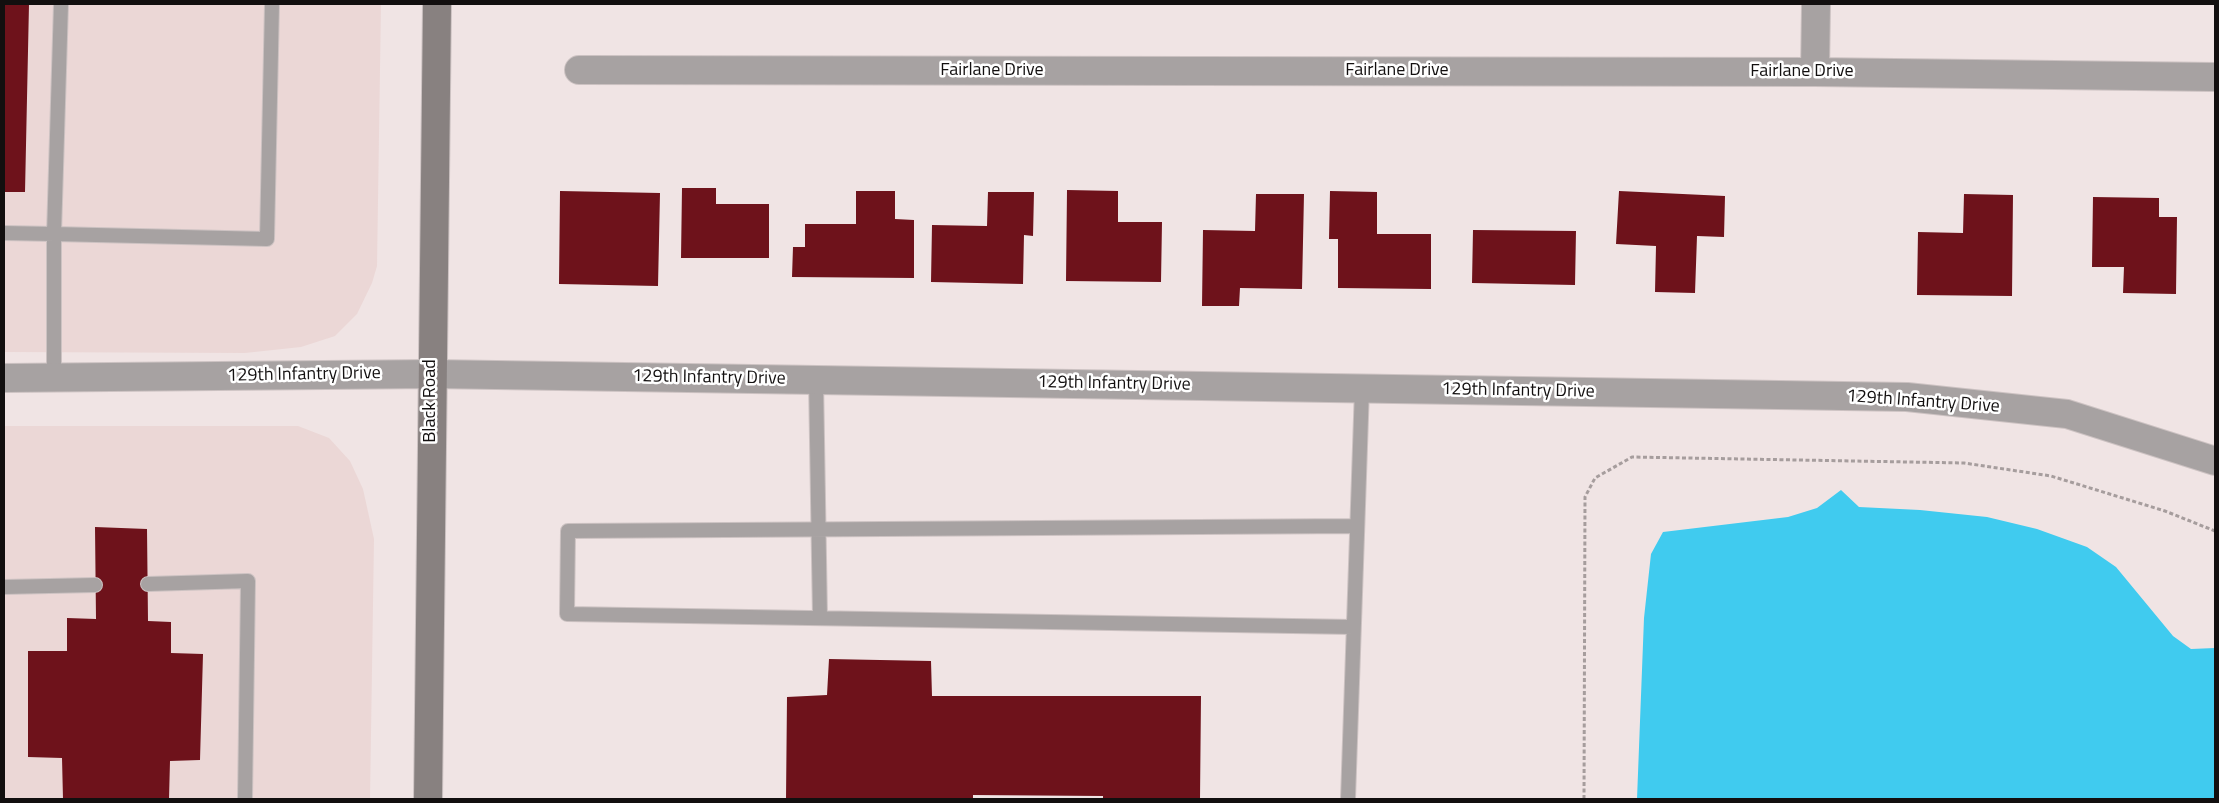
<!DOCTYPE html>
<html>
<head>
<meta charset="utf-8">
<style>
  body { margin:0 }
  #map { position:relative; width:2219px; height:803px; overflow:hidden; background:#f0e4e4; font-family:"Titillium Web",sans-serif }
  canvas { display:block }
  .frame { position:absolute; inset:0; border:5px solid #120f0f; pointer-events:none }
</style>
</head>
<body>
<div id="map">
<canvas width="2219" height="803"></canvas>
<div class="frame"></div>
</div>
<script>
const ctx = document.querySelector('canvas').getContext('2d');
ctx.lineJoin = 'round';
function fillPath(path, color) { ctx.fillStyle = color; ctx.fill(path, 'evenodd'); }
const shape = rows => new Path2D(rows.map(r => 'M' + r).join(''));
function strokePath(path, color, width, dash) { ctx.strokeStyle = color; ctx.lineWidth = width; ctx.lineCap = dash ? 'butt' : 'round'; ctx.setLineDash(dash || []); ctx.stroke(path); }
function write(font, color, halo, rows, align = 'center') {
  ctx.font = font + ' "Titillium Web",sans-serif'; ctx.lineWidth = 5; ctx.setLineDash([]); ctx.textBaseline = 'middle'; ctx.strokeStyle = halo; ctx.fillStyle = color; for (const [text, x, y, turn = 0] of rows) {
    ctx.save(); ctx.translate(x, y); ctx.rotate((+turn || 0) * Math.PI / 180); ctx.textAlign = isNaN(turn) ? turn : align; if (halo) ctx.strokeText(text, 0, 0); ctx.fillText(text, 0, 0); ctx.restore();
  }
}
fillPath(shape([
  [4,4,381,4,377,266,372,283,357,314,335,336,301,347,245,353,4,352],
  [4,426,298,426,329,438,350,461,363,489,374,539,370,799,4,799]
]), '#ebd7d6');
fillPath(shape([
  [1841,490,1859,507,1920,510,1987,517,2037,529,2087,547,2116,567,2173,636,2191,649,2215,648,2215,799,1637,799,1644,618,1651,554,1663,532,1788,517,1817,508]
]), '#40cbef');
fillPath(shape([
  [4,4,29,4,25,192,4,192],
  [682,188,716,188,716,204,769,204,769,258,681,258],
  [1067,190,1118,191,1118,222,1162,222,1161,282,1066,281],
  [560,191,660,193,658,286,559,284],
  [856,191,895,191,895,219,914,220,914,278,792,277,793,247,805,247,805,224,856,224],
  [1330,191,1377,192,1377,234,1431,234,1431,289,1338,288,1338,239,1329,239],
  [1619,191,1725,196,1724,237,1697,236,1695,293,1655,292,1656,246,1616,244],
  [988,192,1034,192,1033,236,1024,235,1023,284,931,282,932,225,987,226],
  [1256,194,1304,194,1302,289,1240,288,1239,306,1202,306,1203,230,1255,231],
  [1964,194,2013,195,2012,296,1917,295,1918,232,1963,233],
  [2093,197,2159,198,2159,217,2177,217,2176,294,2123,293,2124,267,2092,267],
  [1473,230,1576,231,1575,285,1472,283],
  [95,527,147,529,148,621,171,622,171,653,203,654,200,760,170,761,169,799,63,799,62,758,28,757,28,651,67,651,67,618,96,619],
  [829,659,931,661,932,696,1201,696,1200,799,1103,799,1103,796,973,795,973,799,786,799,787,697,827,695]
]), '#6e121b');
const service = shape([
  [61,4,54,234,267,239,272,4],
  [4,233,54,234,54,378],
  [816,380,820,618],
  [148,584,248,581,245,799],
  [4,587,95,585],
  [1353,627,567,614,568,531,1356,526],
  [1348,799,1362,388]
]);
const minor = shape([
  [579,70,1815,72,2215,77],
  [1815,72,1816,4]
]);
const tertiary = shape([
  [4,378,432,374,1907,397,2067,414,2215,461]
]);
const secondary = shape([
  [428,799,437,4]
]);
strokePath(service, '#ccc2c2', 16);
strokePath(minor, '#ccc2c2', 30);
strokePath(tertiary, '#ccc2c2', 30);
strokePath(secondary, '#ccc2c2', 30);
strokePath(shape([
  [1584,799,1585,497,1595,478,1632,457,1964,463,2051,476,2165,511,2215,531]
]), '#a69d9d', 3, [4, 2.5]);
strokePath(service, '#a7a2a2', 14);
strokePath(minor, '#a7a2a2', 28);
strokePath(tertiary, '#a7a2a2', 28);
strokePath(secondary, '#888180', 28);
write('18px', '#120f0f', '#fff', [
  ["Fairlane Drive",992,71],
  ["Fairlane Drive",1397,71],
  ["Fairlane Drive",1802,72],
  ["129th Infantry Drive",304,375,-1],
  ["129th Infantry Drive",709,378,1],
  ["129th Infantry Drive",1114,384,1],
  ["129th Infantry Drive",1518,391,1],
  ["Black Road",431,401,-90],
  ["129th Infantry Drive",1923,402,4]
]);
</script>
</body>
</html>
